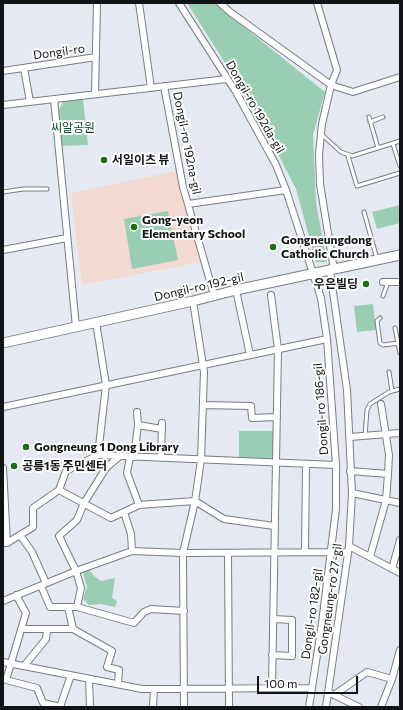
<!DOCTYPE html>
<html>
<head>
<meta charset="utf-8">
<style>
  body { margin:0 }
  #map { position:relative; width:403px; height:710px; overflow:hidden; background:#e5eaf2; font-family:Commissioner,sans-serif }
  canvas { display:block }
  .frame { position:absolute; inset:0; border:4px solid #121316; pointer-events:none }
  .scale { position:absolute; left:257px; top:676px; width:101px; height:18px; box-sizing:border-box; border:2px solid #121316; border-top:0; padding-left:5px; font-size:12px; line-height:14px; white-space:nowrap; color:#121316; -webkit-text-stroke:3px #fff; paint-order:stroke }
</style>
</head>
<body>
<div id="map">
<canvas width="403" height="710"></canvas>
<div class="frame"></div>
<div class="scale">100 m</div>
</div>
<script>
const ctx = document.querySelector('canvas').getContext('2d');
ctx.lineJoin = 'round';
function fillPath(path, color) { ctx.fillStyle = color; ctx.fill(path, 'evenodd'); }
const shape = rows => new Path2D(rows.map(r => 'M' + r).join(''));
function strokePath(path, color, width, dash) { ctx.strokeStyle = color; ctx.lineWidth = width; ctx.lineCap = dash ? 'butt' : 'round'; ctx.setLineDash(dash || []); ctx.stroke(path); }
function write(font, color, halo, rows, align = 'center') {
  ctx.font = font + ' Commissioner,"Noto Sans KR",sans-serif'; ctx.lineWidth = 4; ctx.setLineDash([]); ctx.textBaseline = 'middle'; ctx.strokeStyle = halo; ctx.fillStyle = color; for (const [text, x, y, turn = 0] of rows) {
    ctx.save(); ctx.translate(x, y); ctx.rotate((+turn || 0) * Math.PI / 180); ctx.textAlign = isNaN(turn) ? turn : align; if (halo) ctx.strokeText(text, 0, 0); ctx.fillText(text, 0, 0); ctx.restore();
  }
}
fillPath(shape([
  [181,170,201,262,82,285,71,193]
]), '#f2dad0');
fillPath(shape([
  [187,3,214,3,325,92,313,135,316,203,327,262,316,262,296,189,258,115],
  [83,99,88,145,61,146,58,112,63,102],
  [400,205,400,223,377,229,372,212],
  [168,211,178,260,132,269,124,219],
  [373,304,376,330,357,332,354,306],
  [239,431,274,431,274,460,239,460],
  [89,569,94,576,101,581,115,578,112,598,117,601,115,607,101,604,89,605,83,599,87,587,83,573]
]), '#9aceb3');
const lane = shape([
  [369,117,378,148],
  [370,122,383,117],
  [321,134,341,152,352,156,400,141],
  [393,144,400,166],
  [348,156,357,186,400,173],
  [3,192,23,189,47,189],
  [364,212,377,259],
  [383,296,388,282],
  [380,318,377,321,380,343,383,345,399,343],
  [395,328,400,353],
  [389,372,392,391],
  [365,436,367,410,370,404,389,392,400,389]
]);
const street = shape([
  [139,3,151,88],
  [179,3,236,92,276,165,286,190,321,298,327,339,336,465,336,509,322,623,309,707],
  [220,3,230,12,331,85,322,124,319,154,320,184,334,270],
  [317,3,337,70,331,85,353,92,400,77],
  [24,68,30,102],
  [3,71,96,57],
  [164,86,183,187,214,295],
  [95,94,97,3],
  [54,99,76,327],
  [3,105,227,79],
  [188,204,286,190],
  [3,250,67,238],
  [383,282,400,282],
  [236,290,250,355],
  [271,295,278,349,272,688],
  [96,322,106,385,98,455],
  [203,405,251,406,252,418,277,417],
  [3,407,327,339],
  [138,425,162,429],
  [350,437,400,433],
  [130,457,127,473,139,505],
  [134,457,138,425,137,412],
  [161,458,162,423],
  [3,468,7,543],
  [350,471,388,474],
  [352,493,400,503],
  [124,512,131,534,132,551],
  [274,526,224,519,195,501,139,505,111,518,59,490,66,471,98,455,336,465],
  [20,535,32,552,46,583],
  [3,543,7,543,33,527,33,508,59,490],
  [349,546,400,573],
  [305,552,306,464],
  [228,553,229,707],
  [370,557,386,500,388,474,389,455,381,404],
  [392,569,400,540],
  [41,586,50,607,77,607,134,623,144,612,151,609,184,611],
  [16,595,26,613,6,680,37,688,43,703,61,707],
  [3,601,76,571,132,551,183,553,347,552],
  [68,607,73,629],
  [77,607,81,588,76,571,59,536,77,520,84,503,106,468,120,456],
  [21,629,73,629,112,651,107,667,119,670,118,684],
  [272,655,292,656,292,620,273,619],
  [3,662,142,689,311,688],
  [24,666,46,639,47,629],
  [89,679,90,707],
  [332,694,359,707],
  [334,695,367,672,392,679],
  [60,707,71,675],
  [153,707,154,689],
  [184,707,183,553,195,501,201,460,204,372,193,301],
  [326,707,349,546,352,493,347,390,330,271],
  [381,707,392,679,400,650]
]);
const secondary = shape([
  [3,343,193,301,236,290,400,255]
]);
strokePath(lane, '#787c83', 5);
strokePath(street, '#787c83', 8);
strokePath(secondary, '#787c83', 11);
strokePath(lane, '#fff', 3);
strokePath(street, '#fff', 6);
strokePath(secondary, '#fff', 9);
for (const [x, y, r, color] of [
  [104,160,4,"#1a6e15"],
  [134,227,4,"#1a6e15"],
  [273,247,4,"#1a6e15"],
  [366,284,4,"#1a6e15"],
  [26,447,4,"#1a6e15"],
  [14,466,4,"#1a6e15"]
]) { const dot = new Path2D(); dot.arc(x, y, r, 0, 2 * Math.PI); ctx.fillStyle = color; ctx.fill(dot); strokePath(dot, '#fff', 1.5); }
write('12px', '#121316', '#fff', [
  ["Dongil-ro",59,52,-8],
  ["Dongil-ro 192da-gil",255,107,60],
  ["Dongil-ro 192na-gil",187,143,79],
  ["Dongil-ro 192-gil",199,287,-13],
  ["Dongil-ro 186-gil",321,409,-94],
  ["Gongneung-ro 27-gil",330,599,-82],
  ["Dongil-ro 182-gil",312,614,-82]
]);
write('12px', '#0b4b33', '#fff', [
  ["씨알공원",73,128]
]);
write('bold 12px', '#121316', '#fff', [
  ["서일이츠 뷰",112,160],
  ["Gong-yeon",142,220],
  ["Elementary School",142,234],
  ["Gongneungdong",281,240],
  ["Catholic Church",281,254],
  ["우은빌딩",358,284,"right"],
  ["Gongneung 1 Dong Library",34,447],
  ["공릉1동 주민센터",22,466]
], 'left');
</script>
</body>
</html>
